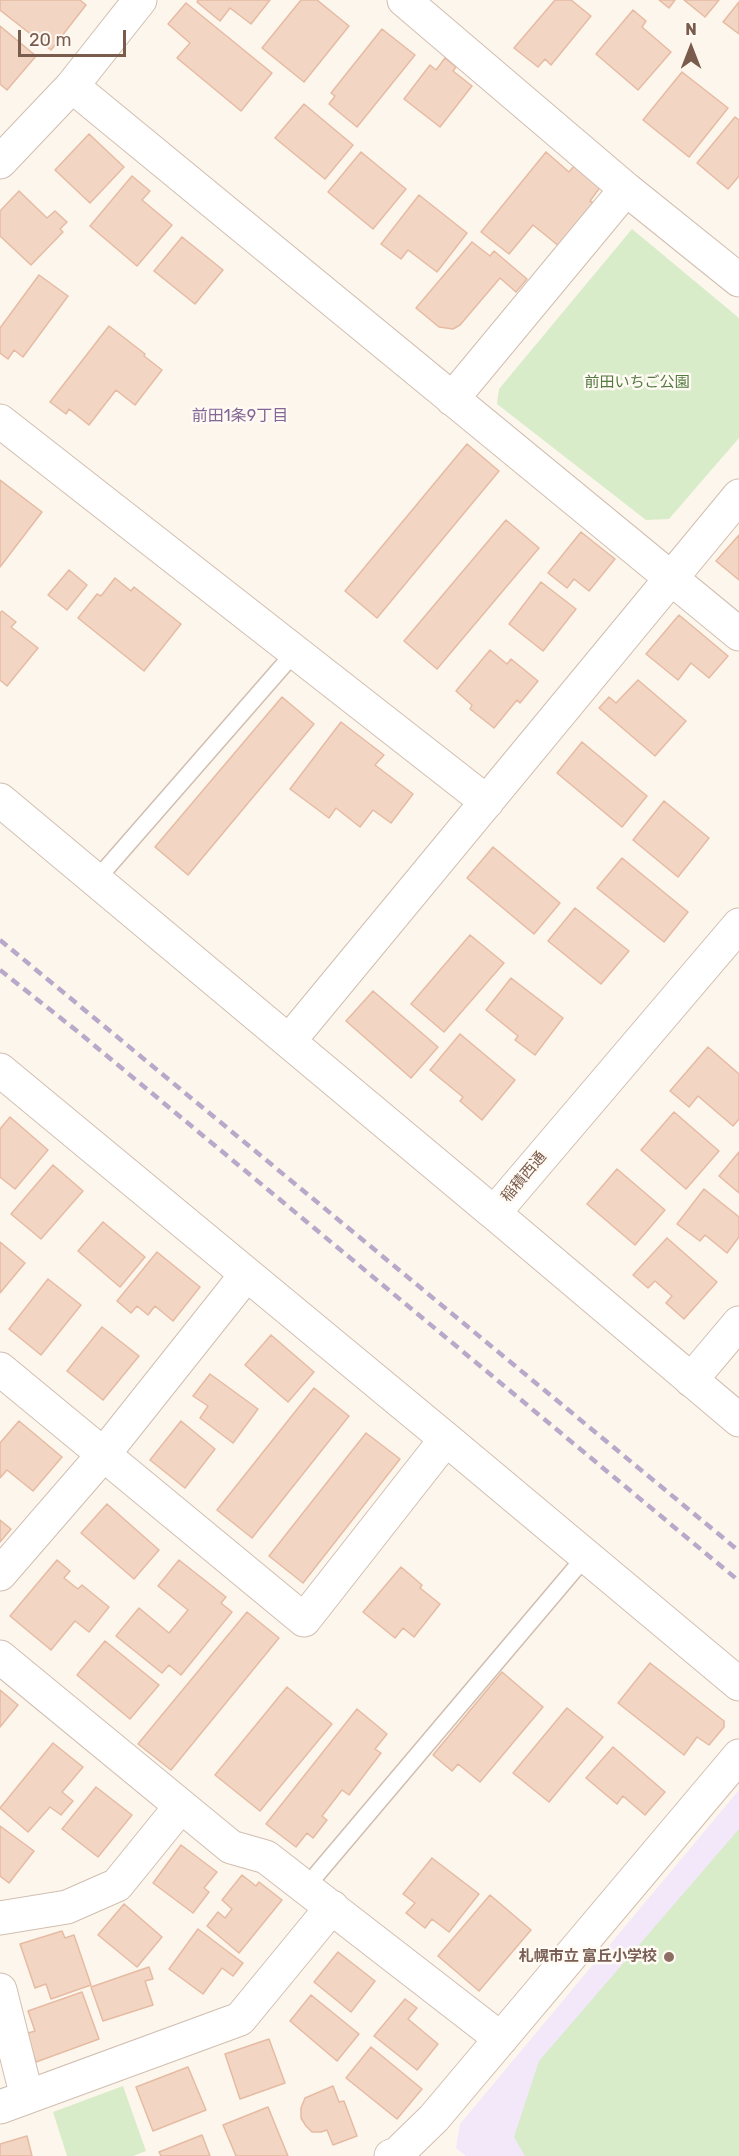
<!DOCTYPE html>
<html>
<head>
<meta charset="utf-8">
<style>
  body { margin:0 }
  #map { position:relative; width:739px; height:2156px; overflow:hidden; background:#fdf6ec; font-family:Rubik,sans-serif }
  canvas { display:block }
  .north { position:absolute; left:661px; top:18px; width:60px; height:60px; -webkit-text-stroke:4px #fffaf3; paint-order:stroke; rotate:0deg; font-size:16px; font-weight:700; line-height:24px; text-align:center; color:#7a5c4d }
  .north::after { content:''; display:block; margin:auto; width:21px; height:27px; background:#7a5c4d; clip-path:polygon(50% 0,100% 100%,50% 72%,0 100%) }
  .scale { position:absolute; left:18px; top:30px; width:108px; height:27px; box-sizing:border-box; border:3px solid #7a5c4d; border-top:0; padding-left:8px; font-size:18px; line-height:21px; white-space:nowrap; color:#7a5c4d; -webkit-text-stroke:4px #fffaf3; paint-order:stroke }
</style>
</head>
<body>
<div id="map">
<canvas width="739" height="2156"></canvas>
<div class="north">N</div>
<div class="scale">20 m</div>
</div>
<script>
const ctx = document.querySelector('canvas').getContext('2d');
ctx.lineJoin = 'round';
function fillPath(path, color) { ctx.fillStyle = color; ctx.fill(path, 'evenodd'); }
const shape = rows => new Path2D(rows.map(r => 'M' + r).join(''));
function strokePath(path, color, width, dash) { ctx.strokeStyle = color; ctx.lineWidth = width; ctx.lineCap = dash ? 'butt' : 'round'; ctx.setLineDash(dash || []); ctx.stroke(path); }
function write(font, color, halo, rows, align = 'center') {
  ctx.font = font + ' Rubik,"Noto Sans JP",sans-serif'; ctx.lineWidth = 5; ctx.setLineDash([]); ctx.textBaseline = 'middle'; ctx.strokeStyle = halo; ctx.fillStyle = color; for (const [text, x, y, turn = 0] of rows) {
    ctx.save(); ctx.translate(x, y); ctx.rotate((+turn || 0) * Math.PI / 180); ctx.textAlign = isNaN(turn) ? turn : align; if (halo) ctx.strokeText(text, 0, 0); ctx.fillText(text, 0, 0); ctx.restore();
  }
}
fillPath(shape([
  [739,1790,739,2156,466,2156,456,2148,460,2124]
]), '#f3e8fa');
fillPath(shape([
  [632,229,739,318,739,438,669,519,646,520,497,404,499,389],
  [739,1829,739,2156,525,2156,514,2137,539,2061],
  [123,2086,146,2151,133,2156,67,2156,53,2112]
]), '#d8ecc9');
const building = shape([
  [0,0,80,0,86,5,51,50,0,10,0,0],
  [198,0,270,0,251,24,230,8,220,21,197,2,198,0],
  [301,0,317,0,349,26,304,82,262,48,301,0],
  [555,0,571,0,591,16,551,65,545,59,538,67,514,48,555,0],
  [659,0,675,0,669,8,659,0],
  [684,0,719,0,705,17,684,0],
  [739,2,739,34,723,22,739,2],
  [186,3,272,73,241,111,177,58,190,43,168,24,186,3],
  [633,10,646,21,642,27,671,52,638,90,596,54,633,10],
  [0,26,36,56,7,90,0,84,0,26],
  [382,29,415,55,357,127,329,104,335,96,331,93,382,29],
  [445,58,456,67,453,71,472,86,440,127,404,99,430,65,436,70,445,58],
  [682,72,728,108,689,157,643,120,682,72],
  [304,104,353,145,325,179,275,138,304,104],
  [735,117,739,120,739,176,728,189,697,163,735,117],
  [89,134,124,167,90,203,55,170,89,134],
  [361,152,406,189,373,229,328,192,361,152],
  [546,152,569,172,575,165,601,186,590,201,595,204,560,247,533,225,509,254,481,232,546,152],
  [132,176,150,191,142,200,172,225,137,266,90,226,132,176],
  [19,191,47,218,55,211,67,222,60,229,63,232,31,265,0,236,0,211,19,191],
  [419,195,467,233,437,272,408,250,401,259,381,244,419,195],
  [182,237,223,270,195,304,154,271,182,237],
  [472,242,490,256,494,251,527,279,516,292,500,278,460,325,453,329,439,327,416,308,472,242],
  [39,275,68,296,23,357,14,350,8,359,0,353,0,328,39,275],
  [109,326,145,354,144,356,162,370,135,405,116,390,89,425,69,409,66,414,50,402,109,326],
  [467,444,499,471,377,618,345,591,467,444],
  [0,480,42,512,0,567,0,480],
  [506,520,539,548,437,669,404,641,506,520],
  [581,532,615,559,589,591,574,579,567,588,548,573,581,532],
  [739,535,739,580,716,561,739,535],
  [69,570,87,585,67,610,48,595,69,570],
  [115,578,131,591,134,587,181,624,144,671,78,618,97,594,101,596,115,578],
  [541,582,576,609,543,651,509,624,541,582],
  [2,611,16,622,11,627,38,648,7,686,0,680,0,613,2,611],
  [679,615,728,656,709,678,691,663,678,680,646,654,679,615],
  [490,650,507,664,511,659,538,681,520,703,517,700,494,728,470,709,472,705,456,691,490,650],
  [638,680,686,721,655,756,599,708,609,697,616,703,638,680],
  [282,697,314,724,188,875,155,847,282,697],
  [341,722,384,755,375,765,413,794,391,823,373,810,360,827,336,808,329,818,290,789,341,722],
  [582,742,647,796,622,827,557,773,582,742],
  [664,801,709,838,678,877,633,840,664,801],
  [493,847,560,903,534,934,467,878,493,847],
  [622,858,688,912,664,942,597,888,622,858],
  [575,908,629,951,601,984,548,941,575,908],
  [470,935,504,963,444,1032,411,1004,470,935],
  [511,978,563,1018,535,1055,515,1040,518,1036,486,1010,511,978],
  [373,991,438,1047,411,1078,346,1021,373,991],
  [460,1034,515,1080,482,1120,460,1101,463,1097,430,1070,460,1034],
  [708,1047,739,1074,739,1119,733,1126,698,1096,689,1107,670,1091,708,1047],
  [674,1112,719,1151,686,1189,641,1150,674,1112],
  [10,1117,48,1150,15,1189,0,1177,0,1129,10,1117],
  [739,1152,739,1193,719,1176,739,1152],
  [53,1165,83,1191,41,1239,11,1214,53,1165],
  [617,1169,665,1210,635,1245,587,1204,617,1169],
  [704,1189,739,1217,739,1237,727,1253,705,1235,700,1241,677,1224,704,1189],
  [103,1222,145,1257,120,1287,78,1251,103,1222],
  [667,1238,717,1282,684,1319,666,1303,672,1296,655,1281,648,1288,633,1275,667,1238],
  [0,1242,25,1263,0,1293,0,1242],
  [157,1252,200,1287,173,1321,155,1306,148,1315,137,1306,131,1313,117,1301,157,1252],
  [48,1279,81,1305,41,1355,9,1329,48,1279],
  [102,1327,139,1356,103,1400,67,1371,102,1327],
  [271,1335,314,1372,288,1402,245,1365,271,1335],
  [210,1374,258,1409,233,1443,200,1418,208,1406,193,1396,210,1374],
  [314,1388,349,1416,252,1538,217,1510,314,1388],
  [19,1421,62,1457,33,1491,7,1470,0,1478,0,1443,19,1421],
  [181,1421,215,1449,185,1488,150,1460,181,1421],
  [366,1433,400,1459,303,1583,269,1556,366,1433],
  [107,1504,159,1550,134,1579,81,1533,107,1504],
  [0,1520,11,1529,0,1542,0,1520],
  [57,1560,70,1571,64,1578,78,1589,82,1585,109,1607,89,1632,75,1621,51,1650,10,1616,57,1560],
  [179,1560,226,1597,221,1603,232,1612,181,1675,169,1665,162,1673,116,1636,139,1608,169,1633,188,1610,158,1586,179,1560],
  [401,1567,422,1585,420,1588,440,1604,414,1637,403,1628,395,1638,363,1612,401,1567],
  [247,1612,279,1638,171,1770,138,1744,247,1612],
  [105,1641,159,1685,130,1719,77,1675,105,1641],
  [650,1663,724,1721,724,1727,709,1745,697,1737,684,1755,618,1703,650,1663],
  [502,1672,543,1707,480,1782,458,1764,452,1771,433,1755,502,1672],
  [287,1687,332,1724,260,1811,215,1775,287,1687],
  [0,1690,18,1705,0,1727,0,1690],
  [567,1708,603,1737,549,1802,513,1773,567,1708],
  [357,1709,387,1734,375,1749,381,1753,349,1795,342,1790,322,1816,327,1820,313,1838,307,1833,296,1847,266,1824,357,1709],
  [53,1743,83,1767,62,1792,73,1801,61,1815,50,1807,28,1832,0,1808,53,1743],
  [613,1747,665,1792,645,1815,623,1796,617,1804,586,1778,613,1747],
  [96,1787,132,1815,98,1857,62,1829,96,1787],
  [0,1826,34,1851,9,1883,0,1876,0,1826],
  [181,1845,217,1872,204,1888,209,1892,193,1913,153,1883,181,1845],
  [432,1858,479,1894,449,1932,432,1919,425,1928,406,1913,415,1903,403,1894,432,1858],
  [242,1875,256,1886,259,1882,282,1900,239,1953,207,1926,218,1912,225,1918,232,1909,222,1900,242,1875],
  [490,1895,531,1930,479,1991,438,1956,490,1895],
  [124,1904,162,1937,137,1967,98,1935,124,1904],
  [198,1929,243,1963,233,1976,222,1968,203,1994,169,1969,198,1929],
  [62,1931,65,1938,74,1935,91,1985,51,1999,46,1984,35,1988,20,1944,62,1931],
  [338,1952,375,1981,351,2012,314,1982,338,1952],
  [149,1967,153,1979,145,1981,153,2005,103,2021,91,1987,149,1967],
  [82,1992,99,2039,36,2062,25,2034,35,2031,28,2011,82,1992],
  [311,1995,359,2034,337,2061,290,2021,311,1995],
  [405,1999,417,2008,408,2019,438,2044,417,2070,374,2036,405,1999],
  [269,2039,285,2083,240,2099,225,2054,269,2039],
  [371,2047,422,2089,397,2119,346,2078,371,2047],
  [188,2067,206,2110,153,2131,136,2087,188,2067],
  [333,2086,339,2102,344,2101,357,2136,333,2145,327,2130,321,2132,312,2132,306,2126,301,2118,301,2108,305,2098,333,2086],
  [268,2107,288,2156,236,2156,223,2125,268,2107],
  [202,2135,210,2156,161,2156,159,2152,202,2135],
  [27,2136,32,2156,0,2156,0,2144,27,2136]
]);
fillPath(building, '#f3d5c3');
strokePath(building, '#e6bba3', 1.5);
const service = shape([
  [97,879,295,652],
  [306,1887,585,1557]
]);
const minor = shape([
  [404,0,626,189,739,280],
  [72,86,739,634],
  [0,162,72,86,140,0],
  [452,399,626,189],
  [0,421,487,802],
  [289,1041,739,496],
  [0,1070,446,1439,739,1684],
  [0,1369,304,1620,446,1439],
  [691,1380,739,1323],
  [0,1574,103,1455,246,1275],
  [0,1657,231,1847,266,1857,501,2039],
  [0,1918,67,1907,117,1885,181,1806],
  [0,1990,27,2097],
  [0,2107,240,2019,332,1907],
  [391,2156,397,2154,434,2118,739,1756]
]);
const tertiary = shape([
  [0,800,494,1213],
  [739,925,494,1213,739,1420]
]);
strokePath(service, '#d1beb0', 19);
strokePath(minor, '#d1beb0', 35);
strokePath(tertiary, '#d1beb0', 35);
strokePath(service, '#fff', 16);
strokePath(minor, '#fff', 33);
strokePath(tertiary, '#fff', 33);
strokePath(shape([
  [0,940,739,1551],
  [0,970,77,1031,739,1581]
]), '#b9a8c9', 4.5, [9, 6]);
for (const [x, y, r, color] of [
  [669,1957,6,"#8d6e63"]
]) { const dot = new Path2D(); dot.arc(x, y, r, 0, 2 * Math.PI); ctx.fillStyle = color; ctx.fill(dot); strokePath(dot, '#fffaf3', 2); }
write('15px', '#537a41', '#fffaf3', [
  ["前田いちご公園",637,383]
]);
write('15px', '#7a5c4d', '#fffaf3', [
  ["稲積西通",524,1177,-50]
]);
write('bold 15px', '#785e54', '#fffaf3', [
  ["札幌市立 富丘小学校",657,1957]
], 'right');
write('16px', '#846695', '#fffaf3', [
  ["前田1条9丁目",240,416]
]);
</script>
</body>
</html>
